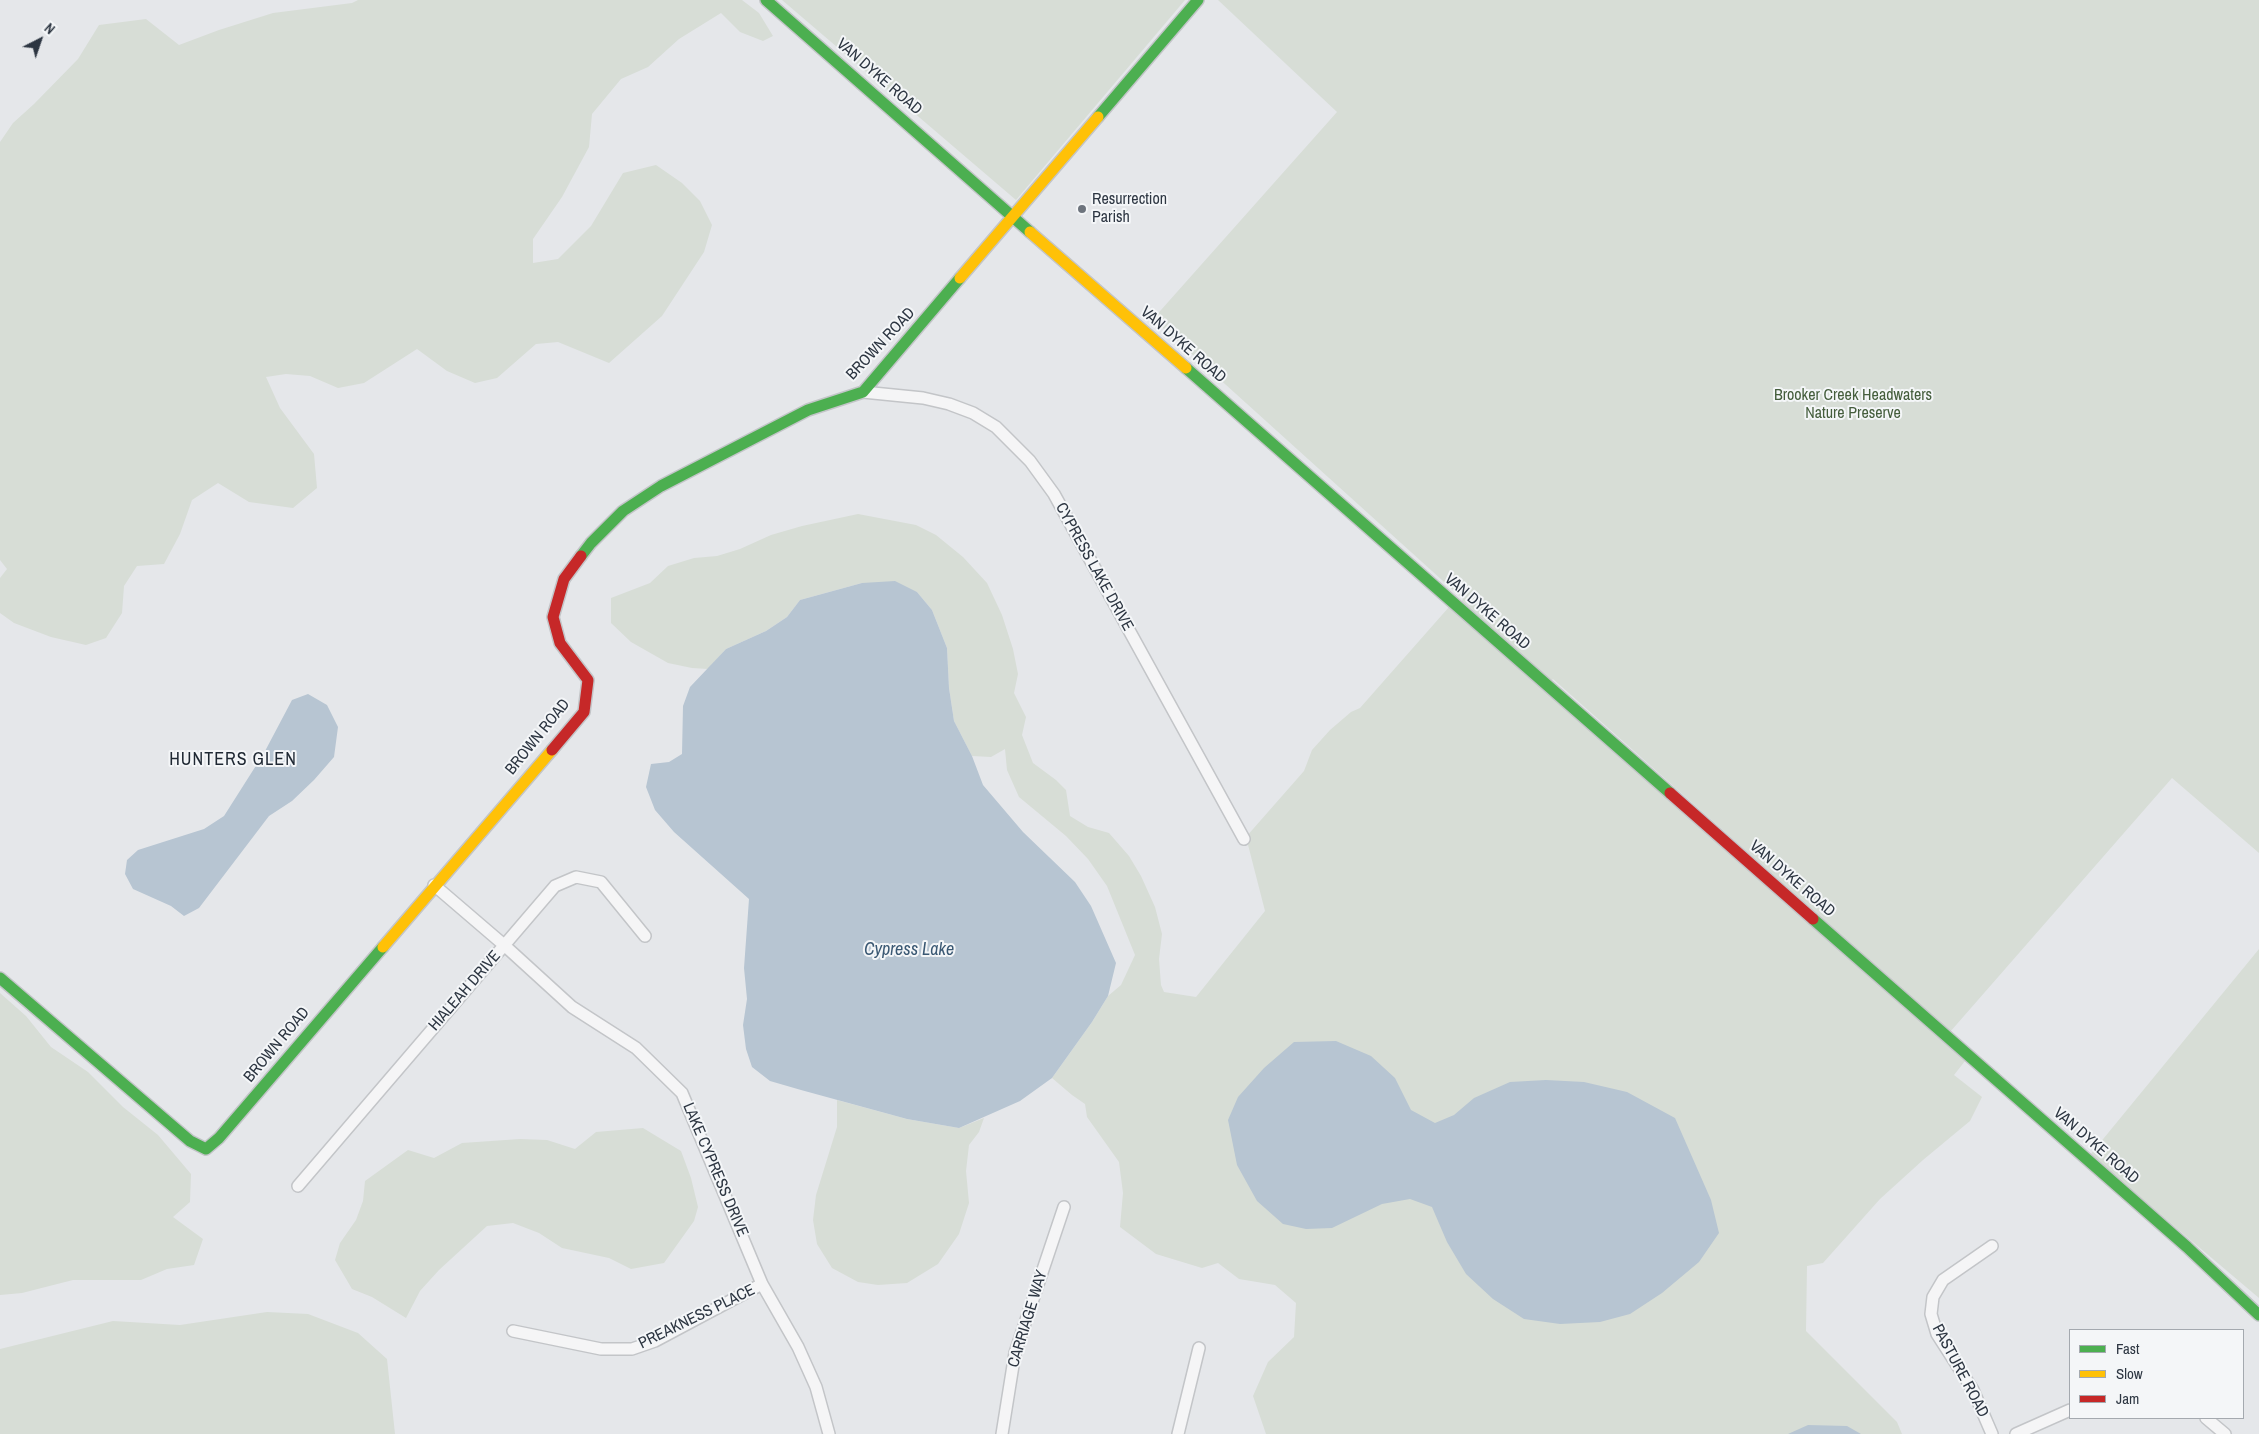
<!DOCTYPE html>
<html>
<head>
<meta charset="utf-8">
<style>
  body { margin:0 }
  #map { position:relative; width:2259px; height:1434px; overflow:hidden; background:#e5e7ea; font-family:"Archivo Narrow",sans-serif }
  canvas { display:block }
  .legend { position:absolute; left:2069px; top:1329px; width:175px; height:90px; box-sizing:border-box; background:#f4f6f8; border:1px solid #a4a9af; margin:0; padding:6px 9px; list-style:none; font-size:15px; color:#2d3642 }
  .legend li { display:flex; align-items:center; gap:10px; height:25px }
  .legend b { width:25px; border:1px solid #a4a9af }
  .north { position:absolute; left:15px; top:15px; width:50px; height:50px; -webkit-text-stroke:4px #f4f6f8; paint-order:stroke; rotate:41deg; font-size:14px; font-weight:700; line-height:20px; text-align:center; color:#2d3642 }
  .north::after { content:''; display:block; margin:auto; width:18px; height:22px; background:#2d3642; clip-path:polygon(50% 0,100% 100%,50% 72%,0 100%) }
</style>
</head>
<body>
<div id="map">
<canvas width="2259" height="1434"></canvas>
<ul class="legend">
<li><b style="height:6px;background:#4caf50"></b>Fast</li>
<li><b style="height:6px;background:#ffc107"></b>Slow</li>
<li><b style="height:6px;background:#c62828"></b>Jam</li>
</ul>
<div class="north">N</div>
</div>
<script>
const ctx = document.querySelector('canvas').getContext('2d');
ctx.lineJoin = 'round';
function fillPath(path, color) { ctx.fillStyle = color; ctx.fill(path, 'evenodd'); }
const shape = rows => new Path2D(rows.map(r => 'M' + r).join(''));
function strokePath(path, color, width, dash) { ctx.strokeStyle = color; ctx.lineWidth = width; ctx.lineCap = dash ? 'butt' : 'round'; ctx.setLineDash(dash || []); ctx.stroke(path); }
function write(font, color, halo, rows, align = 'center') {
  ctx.font = font + ' "Archivo Narrow",sans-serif'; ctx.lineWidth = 4; ctx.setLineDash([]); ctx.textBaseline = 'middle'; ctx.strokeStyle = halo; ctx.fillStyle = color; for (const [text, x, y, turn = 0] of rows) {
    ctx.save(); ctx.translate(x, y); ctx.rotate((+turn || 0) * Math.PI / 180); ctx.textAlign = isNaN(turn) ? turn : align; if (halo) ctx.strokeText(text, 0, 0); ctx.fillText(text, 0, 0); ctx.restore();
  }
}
fillPath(shape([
  [358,0,742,0,759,13,773,36,763,41,740,32,721,13,679,39,648,67,621,79,592,114,589,147,562,197,533,239,533,263,558,259,591,226,623,173,656,165,682,183,700,201,712,225,704,252,662,316,609,363,558,342,536,344,497,378,475,383,447,371,417,349,364,383,338,388,310,376,286,374,266,377,280,408,314,454,317,488,293,508,249,502,218,483,192,500,180,534,164,564,137,566,124,586,122,613,106,638,86,645,51,637,14,623,0,613,0,578,7,569,0,560,0,142,13,123,34,104,78,59,99,25,146,19,179,45,219,30,273,13,352,3],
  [782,0,1185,0,1016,200],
  [1218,0,2259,0,2259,853,2172,778,1950,1032,1553,679,1551,681,1461,602,1463,599,1153,319,1337,112],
  [858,514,916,525,936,535,963,557,987,583,1002,615,1013,649,1018,674,1014,693,1026,717,1022,735,1033,763,1056,780,1066,790,1070,816,1088,827,1109,833,1129,856,1141,876,1155,907,1162,934,1159,959,1161,985,1164,992,1196,997,1265,911,1246,837,1304,771,1312,750,1330,730,1351,712,1360,708,1449,607,1965,1061,1954,1075,1982,1097,1970,1121,1923,1160,1880,1199,1823,1263,1807,1266,1806,1331,1897,1422,1902,1434,1266,1434,1253,1396,1268,1362,1294,1337,1296,1303,1275,1285,1239,1279,1218,1263,1202,1268,1156,1254,1120,1227,1123,1193,1119,1162,1087,1117,1085,1104,1072,1095,1052,1078,1092,1022,1108,996,1121,985,1135,955,1107,886,1088,859,1066,836,1019,797,1007,770,1005,749,991,757,972,756,954,721,949,688,947,648,932,610,917,592,862,583,800,600,787,617,766,631,726,649,708,669,692,668,668,663,631,642,611,623,611,598,650,583,668,566,694,558,717,556,740,549,771,535,802,526],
  [2259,949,2259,1298,2090,1155],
  [0,993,26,1016,51,1047,88,1072,123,1107,158,1135,191,1174,190,1202,173,1217,203,1239,194,1265,167,1269,141,1280,73,1280,22,1293,0,1295],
  [837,1100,907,1119,959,1128,984,1118,979,1132,969,1145,966,1171,969,1203,959,1234,938,1264,907,1283,878,1285,858,1282,832,1268,817,1244,813,1220,816,1195,837,1127],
  [643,1128,681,1151,691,1178,698,1207,694,1221,664,1263,631,1269,609,1258,562,1248,539,1233,513,1223,487,1226,439,1270,420,1291,406,1318,372,1297,352,1289,335,1260,340,1243,356,1220,363,1201,365,1181,408,1150,434,1158,462,1143,520,1139,547,1140,575,1149,596,1132],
  [267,1312,308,1314,358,1333,387,1359,395,1434,0,1434,0,1349,113,1321,180,1325]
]), '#d7ddd6');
fillPath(shape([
  [895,581,917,592,932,610,947,648,949,688,954,721,972,756,983,785,1023,832,1075,882,1091,906,1116,963,1108,996,1092,1022,1052,1078,1020,1101,959,1128,907,1119,801,1090,770,1081,752,1067,746,1049,743,1025,747,999,744,968,749,899,674,832,655,810,646,787,651,764,669,762,682,754,683,706,690,687,726,649,766,631,787,617,800,600,862,583],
  [308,694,327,705,338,727,334,757,314,780,292,801,269,816,199,908,184,916,171,906,133,889,125,874,127,860,138,850,204,829,224,816,264,753,292,700],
  [1336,1041,1371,1056,1395,1078,1411,1110,1435,1123,1454,1115,1474,1098,1510,1082,1546,1080,1584,1082,1627,1092,1675,1118,1711,1200,1719,1233,1699,1262,1662,1293,1630,1314,1600,1322,1560,1324,1524,1319,1493,1299,1466,1274,1447,1242,1432,1207,1410,1199,1382,1204,1332,1228,1306,1229,1283,1224,1257,1201,1237,1165,1228,1120,1238,1097,1264,1068,1294,1042],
  [1808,1425,1847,1426,1861,1434,1788,1434]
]), '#b7c5d2');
const street = shape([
  [863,392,923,398,949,404,973,413,996,427,1030,461,1054,494,1244,839],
  [434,885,504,945,572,1007,636,1048,682,1093,762,1284,798,1347,816,1387,829,1434],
  [298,1186,555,886,576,877,601,882,645,936],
  [1992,1246,1943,1280,1933,1297,1931,1314,1937,1334,1973,1390,1992,1434],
  [513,1331,601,1349,632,1349,655,1341,762,1284],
  [2206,1418,2225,1434],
  [1002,1434,1015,1353,1064,1207],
  [1178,1434,1199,1348],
  [2016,1434,2070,1410]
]);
const fast = shape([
  [766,0,1030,232],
  [1098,117,1198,0],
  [1186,368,1670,793],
  [581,556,591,543,623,511,661,486,808,410,863,392,960,278],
  [1813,919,2187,1247,2259,1315],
  [0,978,190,1141,206,1149,219,1138,383,947]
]);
const slow = shape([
  [1030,232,1186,368],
  [960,278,1098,117],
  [383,947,552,750]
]);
const jam = shape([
  [552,750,584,712,588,680,560,643,553,617,564,579,581,556],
  [1670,793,1813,919]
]);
strokePath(street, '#c3c5c8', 14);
strokePath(fast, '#c3c5c8', 14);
strokePath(slow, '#c3c5c8', 14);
strokePath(jam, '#c3c5c8', 14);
strokePath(street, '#f5f5f6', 11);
strokePath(fast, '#4caf50', 11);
strokePath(slow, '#ffc107', 11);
strokePath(jam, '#c62828', 11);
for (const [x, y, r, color] of [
  [1082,209,5,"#6d747d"]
]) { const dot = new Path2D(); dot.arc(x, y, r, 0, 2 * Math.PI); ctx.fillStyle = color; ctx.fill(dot); strokePath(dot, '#f4f6f8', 2); }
write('16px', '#2d3642', '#f4f6f8', [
  ["VAN DYKE ROAD",879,77,41],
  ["BROWN ROAD",881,344,-47],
  ["VAN DYKE ROAD",1183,345,41],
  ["CYPRESS LAKE DRIVE",1094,567,61],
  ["VAN DYKE ROAD",1487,612,41],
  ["BROWN ROAD",538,737,-51],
  ["VAN DYKE ROAD",1792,879,41],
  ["HIALEAH DRIVE",465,991,-49],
  ["BROWN ROAD",277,1045,-50],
  ["VAN DYKE ROAD",2096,1146,41],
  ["LAKE CYPRESS DRIVE",715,1170,67],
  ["PREAKNESS PLACE",697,1317,-26],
  ["CARRIAGE WAY",1028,1319,-73],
  ["PASTURE ROAD",1960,1371,62]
]);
write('16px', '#2d3642', '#f4f6f8', [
  ["Resurrection",1092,200],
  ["Parish",1092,218]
], 'left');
write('16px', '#445d3c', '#f4f6f8', [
  ["Brooker Creek Headwaters",1853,396],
  ["Nature Preserve",1853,414]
]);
ctx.letterSpacing = '1px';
write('18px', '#1f2833', '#f4f6f8', [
  ["HUNTERS GLEN",233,760]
]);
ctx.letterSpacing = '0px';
write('italic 18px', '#3a5873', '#f4f6f8', [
  ["Cypress Lake",909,950]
]);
</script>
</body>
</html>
